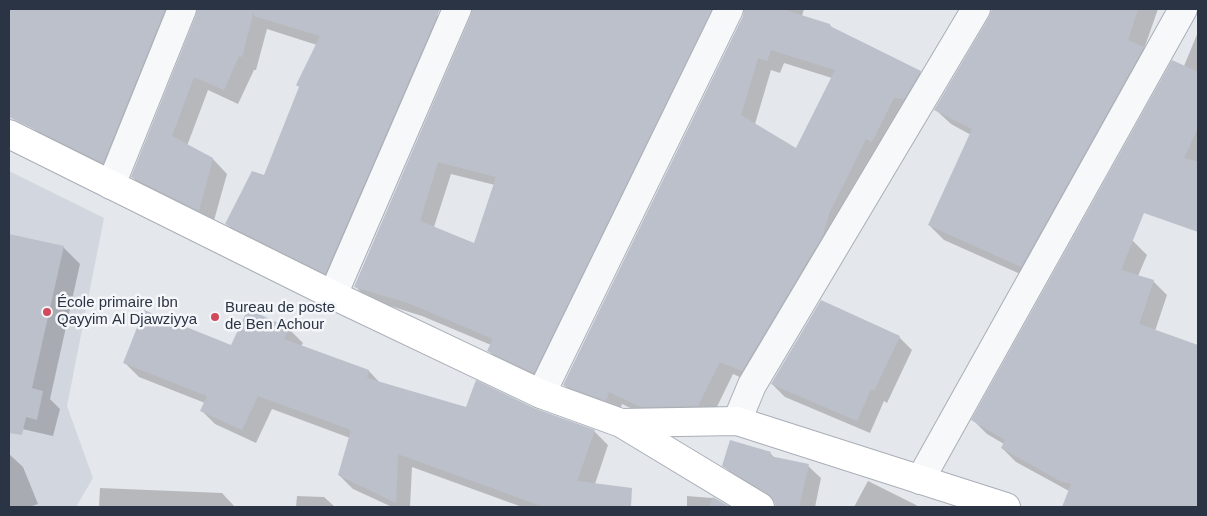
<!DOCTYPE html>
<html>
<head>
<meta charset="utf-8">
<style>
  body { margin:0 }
  #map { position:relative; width:1207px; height:516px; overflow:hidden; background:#e4e7ec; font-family:Helvetica,sans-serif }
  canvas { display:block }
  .frame { position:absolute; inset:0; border:10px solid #2b3445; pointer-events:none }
</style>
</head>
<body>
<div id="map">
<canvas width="1207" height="516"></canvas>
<div class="frame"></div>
</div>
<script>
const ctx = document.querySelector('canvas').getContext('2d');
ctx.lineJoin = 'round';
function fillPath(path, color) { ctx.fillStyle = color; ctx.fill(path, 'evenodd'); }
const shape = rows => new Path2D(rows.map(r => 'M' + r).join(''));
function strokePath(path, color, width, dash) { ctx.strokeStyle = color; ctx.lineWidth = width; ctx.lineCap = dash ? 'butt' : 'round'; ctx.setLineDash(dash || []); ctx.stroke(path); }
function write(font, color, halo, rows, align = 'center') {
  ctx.font = font + ' Helvetica,sans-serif'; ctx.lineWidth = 5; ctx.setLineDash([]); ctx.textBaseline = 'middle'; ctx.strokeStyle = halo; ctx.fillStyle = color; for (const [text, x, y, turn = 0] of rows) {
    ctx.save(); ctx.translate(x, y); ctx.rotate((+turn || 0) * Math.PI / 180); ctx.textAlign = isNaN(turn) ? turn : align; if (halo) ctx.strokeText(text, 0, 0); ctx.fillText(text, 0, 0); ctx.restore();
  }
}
fillPath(shape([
  [9,171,104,218,67,406,93,478,76,507,9,507]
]), '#d2d6de');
fillPath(shape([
  [9,9,178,9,120,179,49,144,32,127,23,72,9,58,10,43,9,42],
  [198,9,427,9,437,15,452,29,340,287,241,238,227,224,265,177,317,45,267,29,256,70,254,70,238,104,208,90,187,146,213,159,227,174,213,224,147,191,132,177,198,15],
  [473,9,734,9,547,385,502,364,489,351,491,345,422,316,368,299,355,286,473,16],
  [451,174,495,185,475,245,434,227],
  [746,9,804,9,802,16,830,25,835,31,920,72,933,85,755,384,733,374,711,419,655,420,622,404,619,413,577,398,564,385,744,16],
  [784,63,832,78,796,149,755,124,771,70,780,73],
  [993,9,1158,9,1144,49,1158,63,1036,281,944,240,929,225,971,135,951,124,936,110,991,17],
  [1198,32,1198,222,1135,202,1122,236,1133,241,1147,255,1138,276,1153,281,1167,295,1155,331,1198,347,1198,507,1063,507,1069,491,1016,462,1002,448,1004,444,987,434,973,420,1184,66],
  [9,235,63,247,80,264,50,399,60,409,53,436,9,426],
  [249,311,289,329,303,343,301,346,369,371,381,384,467,408,534,409,594,431,608,445,595,484,631,501,630,507,522,507,412,467,410,507,392,507,353,489,339,475,350,438,272,409,256,443,215,424,201,410,205,403,139,377,125,363,232,346],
  [899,337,912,350,887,403,884,401,870,433,785,397,772,384],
  [770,453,775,458,808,466,821,478,815,507,777,507,776,502,737,479,724,466],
  [9,454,23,467,38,504,29,507,9,507],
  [868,481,916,505,918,507,854,507],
  [100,488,222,493,235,507,99,507],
  [297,496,324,497,335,507,296,507],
  [687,496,712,498,728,507,687,507]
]), '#0003');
fillPath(shape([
  [9,9,165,9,103,163,9,117],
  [197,9,440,9,325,274,225,224,252,171,264,175,299,87,296,85,320,36,254,16,254,10,242,57,239,56,224,90,194,77,172,136,213,158,199,211,131,177,196,15],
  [472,9,712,9,534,373,487,351,493,339,408,303,354,287,471,15],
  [438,162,496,177,474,243,420,221],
  [744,9,782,9,830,24,830,26,921,71,904,99,894,98,872,142,866,139,829,214,823,235,742,371,720,362,698,406,641,407,609,392,606,401,563,385,743,16],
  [771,50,835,70,796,148,741,115,758,58,767,61],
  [992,9,1138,9,1128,40,1144,47,1021,267,928,225,972,129,934,110,989,17],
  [1172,60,1198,72,1198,127,1184,158,1198,162,1198,232,1144,213,1121,270,1154,280,1139,324,1198,345,1198,507,1062,507,1071,484,1060,481,1001,448,1005,440,971,420],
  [9,234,64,246,32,388,43,391,37,420,26,417,22,435,9,433],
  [821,300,900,336,874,391,871,389,857,421,771,384],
  [248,309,289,328,284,339,369,370,367,378,466,407,476,380,534,408,595,430,577,481,632,488,631,507,544,507,398,454,396,503,338,475,351,430,258,396,242,430,200,411,207,396,123,363,144,310,231,345],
  [730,440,771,452,770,456,809,464,799,507,776,507,773,499,768,494,722,466],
  [713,497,730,507,709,507]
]), '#bbc0ca');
const street = shape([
  [111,185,182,9],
  [333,295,457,9],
  [541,394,729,9],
  [737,421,752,385,976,9],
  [920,480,1183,9]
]);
const secondary = shape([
  [9,134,333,295,541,394,621,423,737,421,1006,507],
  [621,423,760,507]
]);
strokePath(street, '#a9aeb7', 30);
strokePath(secondary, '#a9aeb7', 30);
strokePath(street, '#f7f8fa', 28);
strokePath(secondary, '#fff', 28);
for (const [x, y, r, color] of [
  [47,312,5,"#d1495b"],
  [215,317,5,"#d1495b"]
]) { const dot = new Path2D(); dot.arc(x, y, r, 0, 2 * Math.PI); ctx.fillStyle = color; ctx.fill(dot); strokePath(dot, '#f4f6f9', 2); }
write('15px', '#2b3445', '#f4f6f9', [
  ["École primaire Ibn",57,303],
  ["Qayyim Al Djawziyya",57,320],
  ["Bureau de poste",225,308],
  ["de Ben Achour",225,325]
], 'left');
</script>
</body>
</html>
